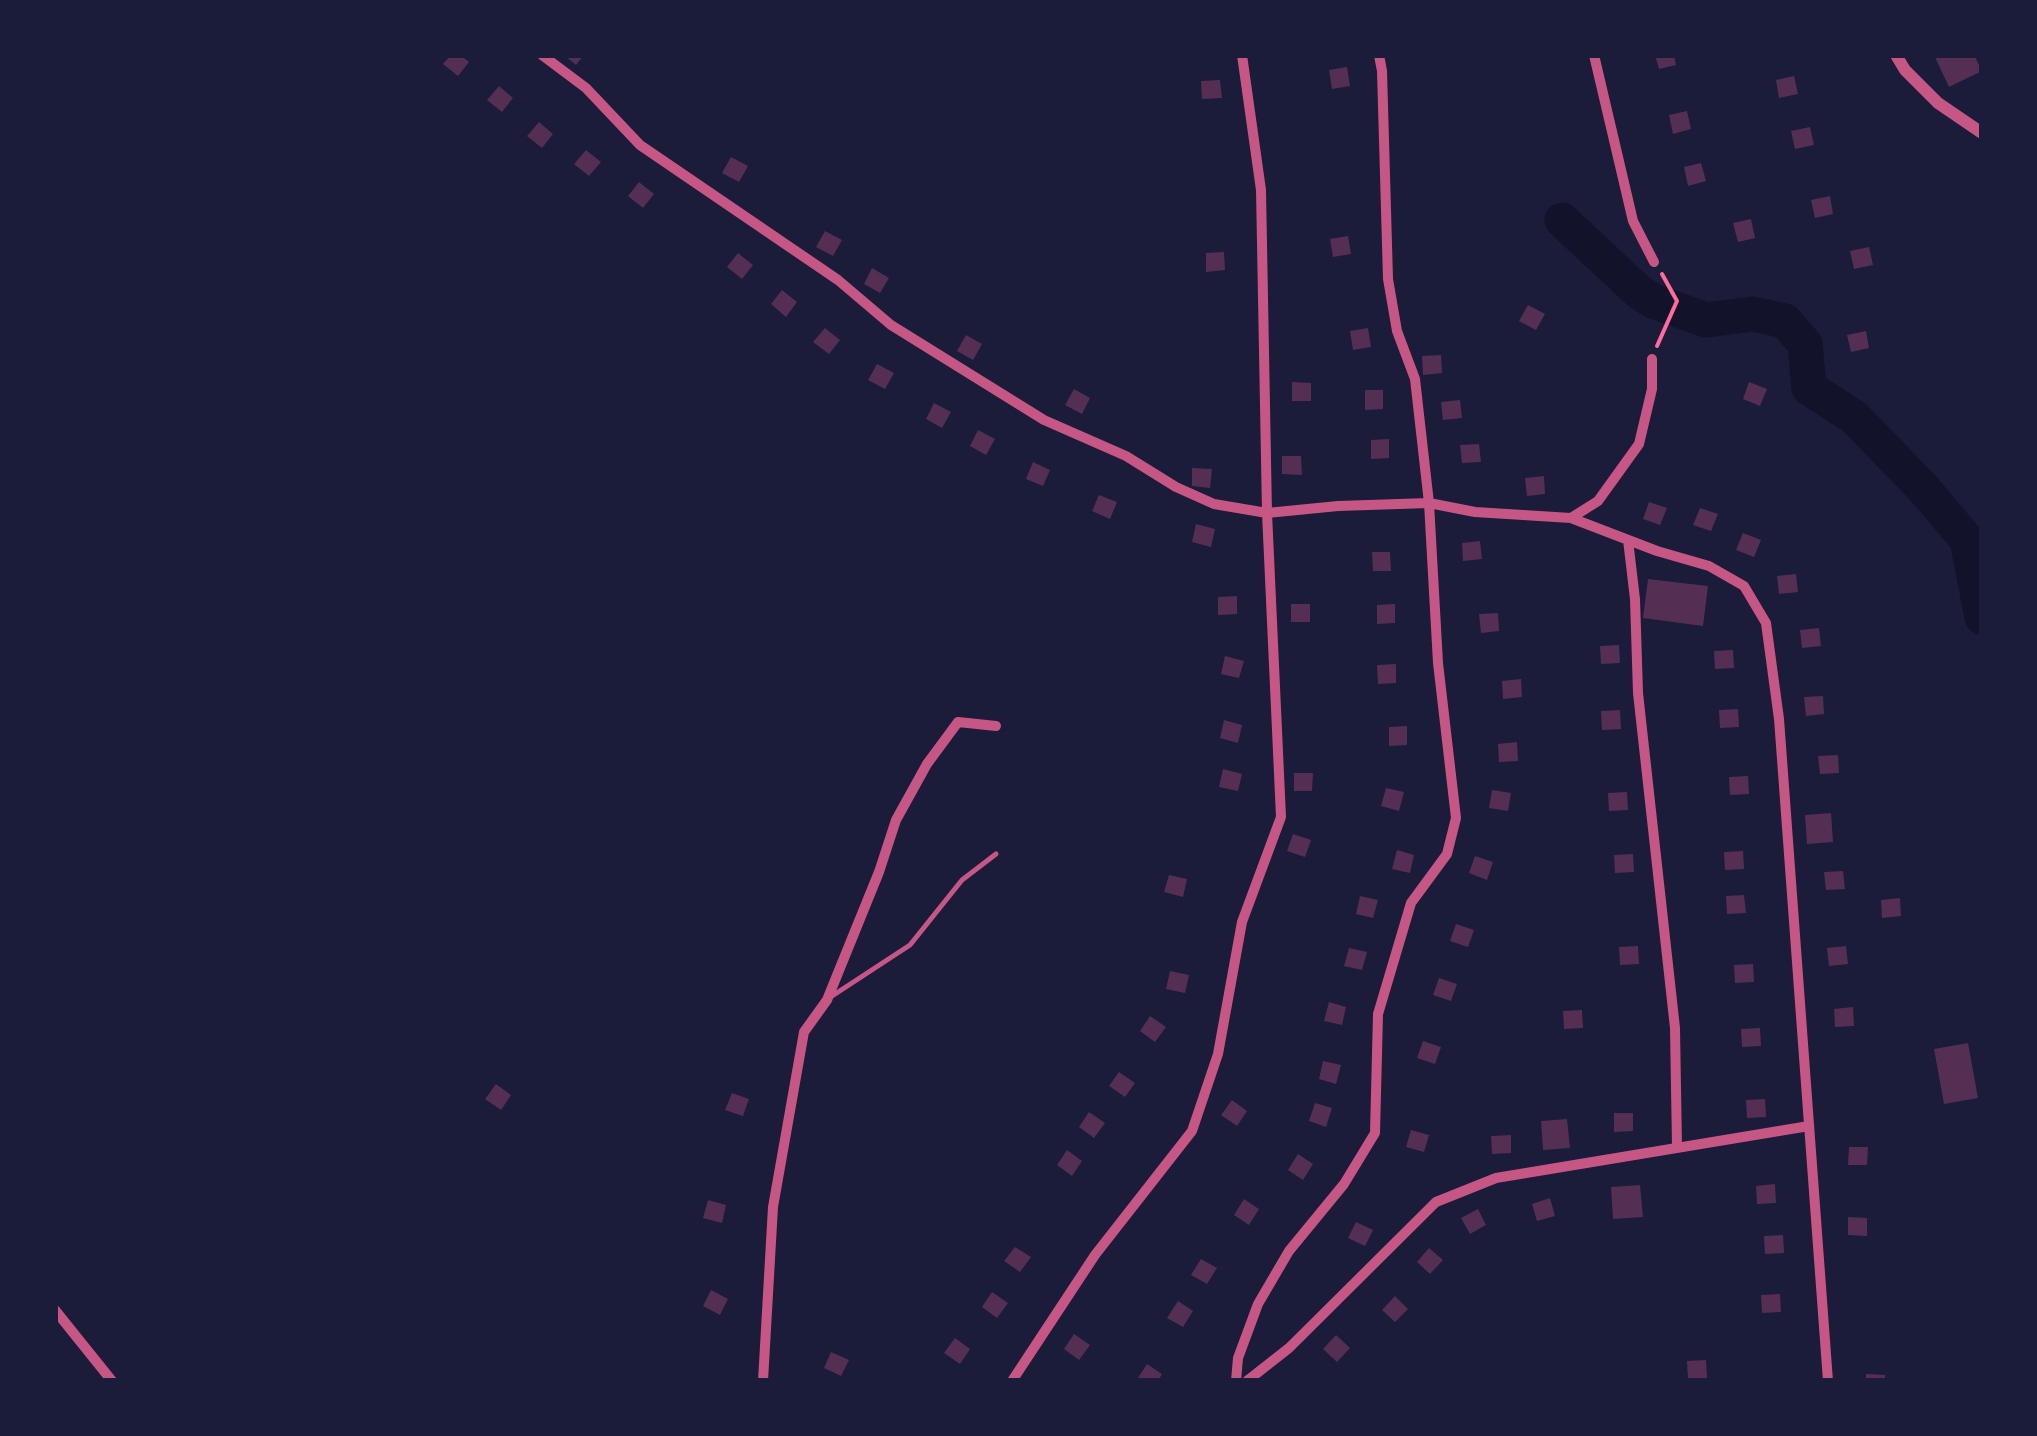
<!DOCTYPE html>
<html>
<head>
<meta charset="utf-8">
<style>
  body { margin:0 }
  #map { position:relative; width:2037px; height:1436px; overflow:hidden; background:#1b1b3a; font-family:"PT Sans Narrow",sans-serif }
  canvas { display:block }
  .frame { position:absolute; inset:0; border:58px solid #1b1b3a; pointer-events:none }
</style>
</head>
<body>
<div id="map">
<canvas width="2037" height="1436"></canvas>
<div class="frame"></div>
</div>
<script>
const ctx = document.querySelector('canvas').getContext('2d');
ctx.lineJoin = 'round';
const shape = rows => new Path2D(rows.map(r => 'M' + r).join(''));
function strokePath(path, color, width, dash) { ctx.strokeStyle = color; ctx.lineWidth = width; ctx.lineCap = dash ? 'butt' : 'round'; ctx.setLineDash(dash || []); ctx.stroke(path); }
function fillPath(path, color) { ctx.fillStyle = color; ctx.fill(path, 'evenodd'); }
strokePath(shape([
  [1562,220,1639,292,1653,301,1706,320,1753,314,1785,321,1805,344,1809,388,1854,417,1923,488,1967,540,1982,617]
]), '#12122b', 35);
fillPath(shape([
  [451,55,460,55,469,62,458,76,443,64],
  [564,55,584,55,576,65],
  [1655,55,1674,55,1676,65,1659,69],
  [1934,55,1974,55,1982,71,1949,87],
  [1347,67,1350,86,1332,89,1329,70],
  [1794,76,1798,94,1779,98,1776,80],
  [1220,80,1222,98,1202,99,1201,81],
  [499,86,513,98,502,112,487,100],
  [1687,111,1691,129,1673,134,1669,115],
  [539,122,553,134,542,148,527,136],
  [1810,127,1814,145,1795,149,1791,131],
  [586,150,601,162,589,176,574,164],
  [731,157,748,166,739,182,722,173],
  [1701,163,1706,181,1688,186,1684,167],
  [639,182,654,194,643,208,628,196],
  [1830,196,1833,214,1815,218,1811,200],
  [1751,219,1755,238,1738,242,1733,223],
  [825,231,842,240,833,256,816,247],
  [1348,236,1351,254,1333,257,1330,239],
  [1869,247,1873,265,1854,269,1850,251],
  [1224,252,1225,270,1206,272,1206,253],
  [738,253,753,265,742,279,727,267],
  [872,268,889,278,880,293,864,284],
  [782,290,797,302,786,317,771,304],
  [1528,305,1545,314,1536,330,1519,321],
  [825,328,840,340,829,354,813,342],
  [1368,328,1371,347,1353,350,1350,331],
  [1866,331,1869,348,1851,352,1847,335],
  [966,335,982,344,973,360,957,351],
  [1441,355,1442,373,1423,375,1422,356],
  [877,364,894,373,885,389,868,380],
  [1292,382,1311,383,1311,401,1292,401],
  [1749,382,1767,389,1760,406,1743,399],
  [1074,389,1090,398,1082,414,1065,405],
  [1365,390,1383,390,1383,409,1365,410],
  [1460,400,1462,418,1443,420,1441,402],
  [934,403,951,412,942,428,926,419],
  [978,430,995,439,986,455,970,446],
  [1389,439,1389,458,1371,459,1371,440],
  [1479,444,1481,462,1462,463,1460,445],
  [1282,456,1301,456,1302,475,1282,474],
  [1033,462,1050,470,1043,486,1026,479],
  [1192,468,1212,469,1210,488,1192,486],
  [1544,476,1545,494,1527,496,1525,478],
  [1099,495,1117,502,1110,519,1092,511],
  [1649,502,1667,508,1660,525,1643,519],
  [1700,508,1718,514,1711,531,1693,525],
  [1196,524,1215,529,1211,547,1192,542],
  [1743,533,1761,540,1754,557,1736,550],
  [1480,541,1482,559,1463,561,1462,543],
  [1372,552,1390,552,1391,571,1373,571],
  [1796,574,1798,592,1779,594,1777,576],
  [1648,579,1708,586,1703,626,1643,618],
  [1237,596,1237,614,1218,615,1218,597],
  [1291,604,1310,604,1310,622,1291,622],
  [1395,604,1395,623,1377,624,1377,605],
  [1498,613,1499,631,1481,633,1479,614],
  [1819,628,1821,646,1802,648,1800,630],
  [1619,645,1620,663,1601,664,1600,646],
  [1733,650,1734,668,1715,669,1714,651],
  [1225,656,1244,661,1239,678,1221,674],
  [1396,664,1396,683,1378,684,1377,665],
  [1521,679,1522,697,1503,699,1502,681],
  [1823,696,1824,714,1806,716,1804,697],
  [1738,709,1739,727,1720,728,1719,710],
  [1620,710,1621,729,1602,730,1601,711],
  [1224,720,1242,725,1238,743,1220,738],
  [1407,726,1407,745,1389,746,1389,727],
  [1517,742,1518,761,1499,762,1498,744],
  [1838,755,1839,773,1820,774,1818,756],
  [1223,769,1242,774,1238,791,1219,787],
  [1294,773,1313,773,1312,791,1294,791],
  [1748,776,1749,794,1730,795,1729,777],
  [1386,788,1404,792,1399,811,1381,806],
  [1492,790,1511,793,1508,811,1489,808],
  [1627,792,1628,810,1609,811,1608,793],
  [1831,813,1833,842,1807,844,1805,815],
  [1293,834,1311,840,1305,857,1287,851],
  [1397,850,1414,855,1410,873,1392,869],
  [1743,851,1744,869,1725,870,1724,852],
  [1633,854,1634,872,1615,873,1614,855],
  [1475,856,1493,862,1487,880,1469,873],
  [1843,871,1845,889,1826,890,1824,872],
  [1169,875,1187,879,1183,897,1164,892],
  [1744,895,1746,913,1727,914,1726,896],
  [1360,896,1378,900,1373,918,1356,914],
  [1900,898,1901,916,1882,918,1881,900],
  [1456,924,1474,930,1468,947,1450,941],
  [1638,946,1639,964,1620,965,1619,947],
  [1846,946,1848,964,1829,966,1827,948],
  [1349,948,1367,952,1362,970,1344,966],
  [1753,964,1754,982,1735,983,1734,965],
  [1170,971,1189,975,1185,993,1166,989],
  [1439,978,1457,984,1451,1001,1433,995],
  [1329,1002,1346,1007,1342,1025,1324,1021],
  [1853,1007,1854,1026,1835,1027,1834,1009],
  [1582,1010,1583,1028,1564,1029,1563,1011],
  [1150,1016,1166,1027,1155,1042,1140,1031],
  [1760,1028,1761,1046,1742,1047,1741,1029],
  [1423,1041,1441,1047,1435,1064,1417,1058],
  [1968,1043,1978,1098,1944,1104,1934,1049],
  [1323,1061,1341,1065,1336,1084,1319,1079],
  [1119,1072,1135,1083,1125,1097,1109,1086],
  [496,1084,511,1095,501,1110,485,1099],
  [732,1093,749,1099,743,1116,725,1110],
  [1765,1099,1766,1117,1747,1118,1746,1100],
  [1232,1100,1247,1111,1237,1126,1221,1115],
  [1315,1103,1332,1108,1326,1127,1309,1121],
  [1089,1112,1105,1123,1094,1138,1079,1127],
  [1614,1113,1633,1113,1633,1131,1614,1132],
  [1567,1119,1570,1148,1543,1150,1541,1121],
  [1411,1130,1429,1135,1424,1152,1406,1147],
  [1511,1135,1511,1153,1492,1154,1491,1136],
  [1849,1147,1868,1147,1867,1165,1848,1165],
  [1067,1150,1082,1161,1072,1176,1057,1165],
  [1298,1154,1313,1164,1303,1180,1288,1170],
  [1775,1184,1776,1203,1757,1204,1756,1186],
  [1640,1185,1643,1217,1613,1219,1611,1187],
  [1550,1198,1555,1216,1537,1221,1532,1204],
  [1244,1199,1259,1209,1249,1225,1234,1215],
  [708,1200,726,1205,722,1223,703,1218],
  [1478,1209,1486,1225,1470,1234,1461,1218],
  [1848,1217,1867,1218,1867,1236,1848,1235],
  [1356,1222,1373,1230,1365,1246,1348,1238],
  [1783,1235,1784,1253,1765,1254,1764,1236],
  [1015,1247,1031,1257,1020,1272,1004,1261],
  [1429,1248,1443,1260,1430,1274,1417,1262],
  [1201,1259,1217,1268,1207,1284,1191,1275],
  [711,1290,728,1299,720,1315,703,1306],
  [992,1292,1008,1303,997,1318,982,1307],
  [1780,1294,1781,1312,1762,1313,1761,1295],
  [1395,1296,1408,1309,1395,1322,1382,1310],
  [1178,1301,1193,1311,1183,1327,1167,1318],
  [1074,1334,1090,1345,1079,1360,1064,1349],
  [1336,1335,1350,1348,1337,1362,1323,1349],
  [955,1338,970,1349,960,1364,944,1353],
  [831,1352,849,1360,841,1376,824,1368],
  [1706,1360,1707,1378,1688,1379,1687,1361],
  [1147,1364,1162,1374,1158,1381,1136,1381],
  [1866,1374,1885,1375,1885,1381,1866,1381]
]), '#542f53');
strokePath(shape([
  [1657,346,1677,301,1662,274]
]), '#ff6b9d', 4);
strokePath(shape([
  [829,998,910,945,962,880,996,854]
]), '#c65784', 5);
strokePath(shape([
  [542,55,586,88,640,145,838,280,891,325,1044,420,1126,456,1176,487,1214,504,1267,513,1338,506,1429,503,1475,512,1571,518],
  [1594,55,1633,221,1654,262],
  [1652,359,1652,389,1639,444,1598,501,1571,518,1657,551,1709,566,1744,586,1766,623,1779,719,1828,1381],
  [1628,540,1635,599,1638,693,1675,1028,1677,1147],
  [55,1310,112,1381],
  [763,1381,773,1207,804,1032,827,1000,879,872,896,820,927,764,958,722,996,726],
  [1012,1381,1095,1255,1192,1131,1218,1054,1242,922,1281,817,1267,513,1261,190,1242,55],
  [1236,1381,1238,1358,1258,1304,1289,1251,1344,1184,1375,1133,1378,1014,1411,903,1447,854,1456,818,1438,663,1429,503,1415,379,1397,331,1388,279,1382,71,1379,55],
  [1247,1381,1289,1348,1436,1202,1496,1178,1809,1126]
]), '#c65784', 10);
strokePath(shape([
  [1896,55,1905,70,1938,103,1982,133]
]), '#c65784', 12);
</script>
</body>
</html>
